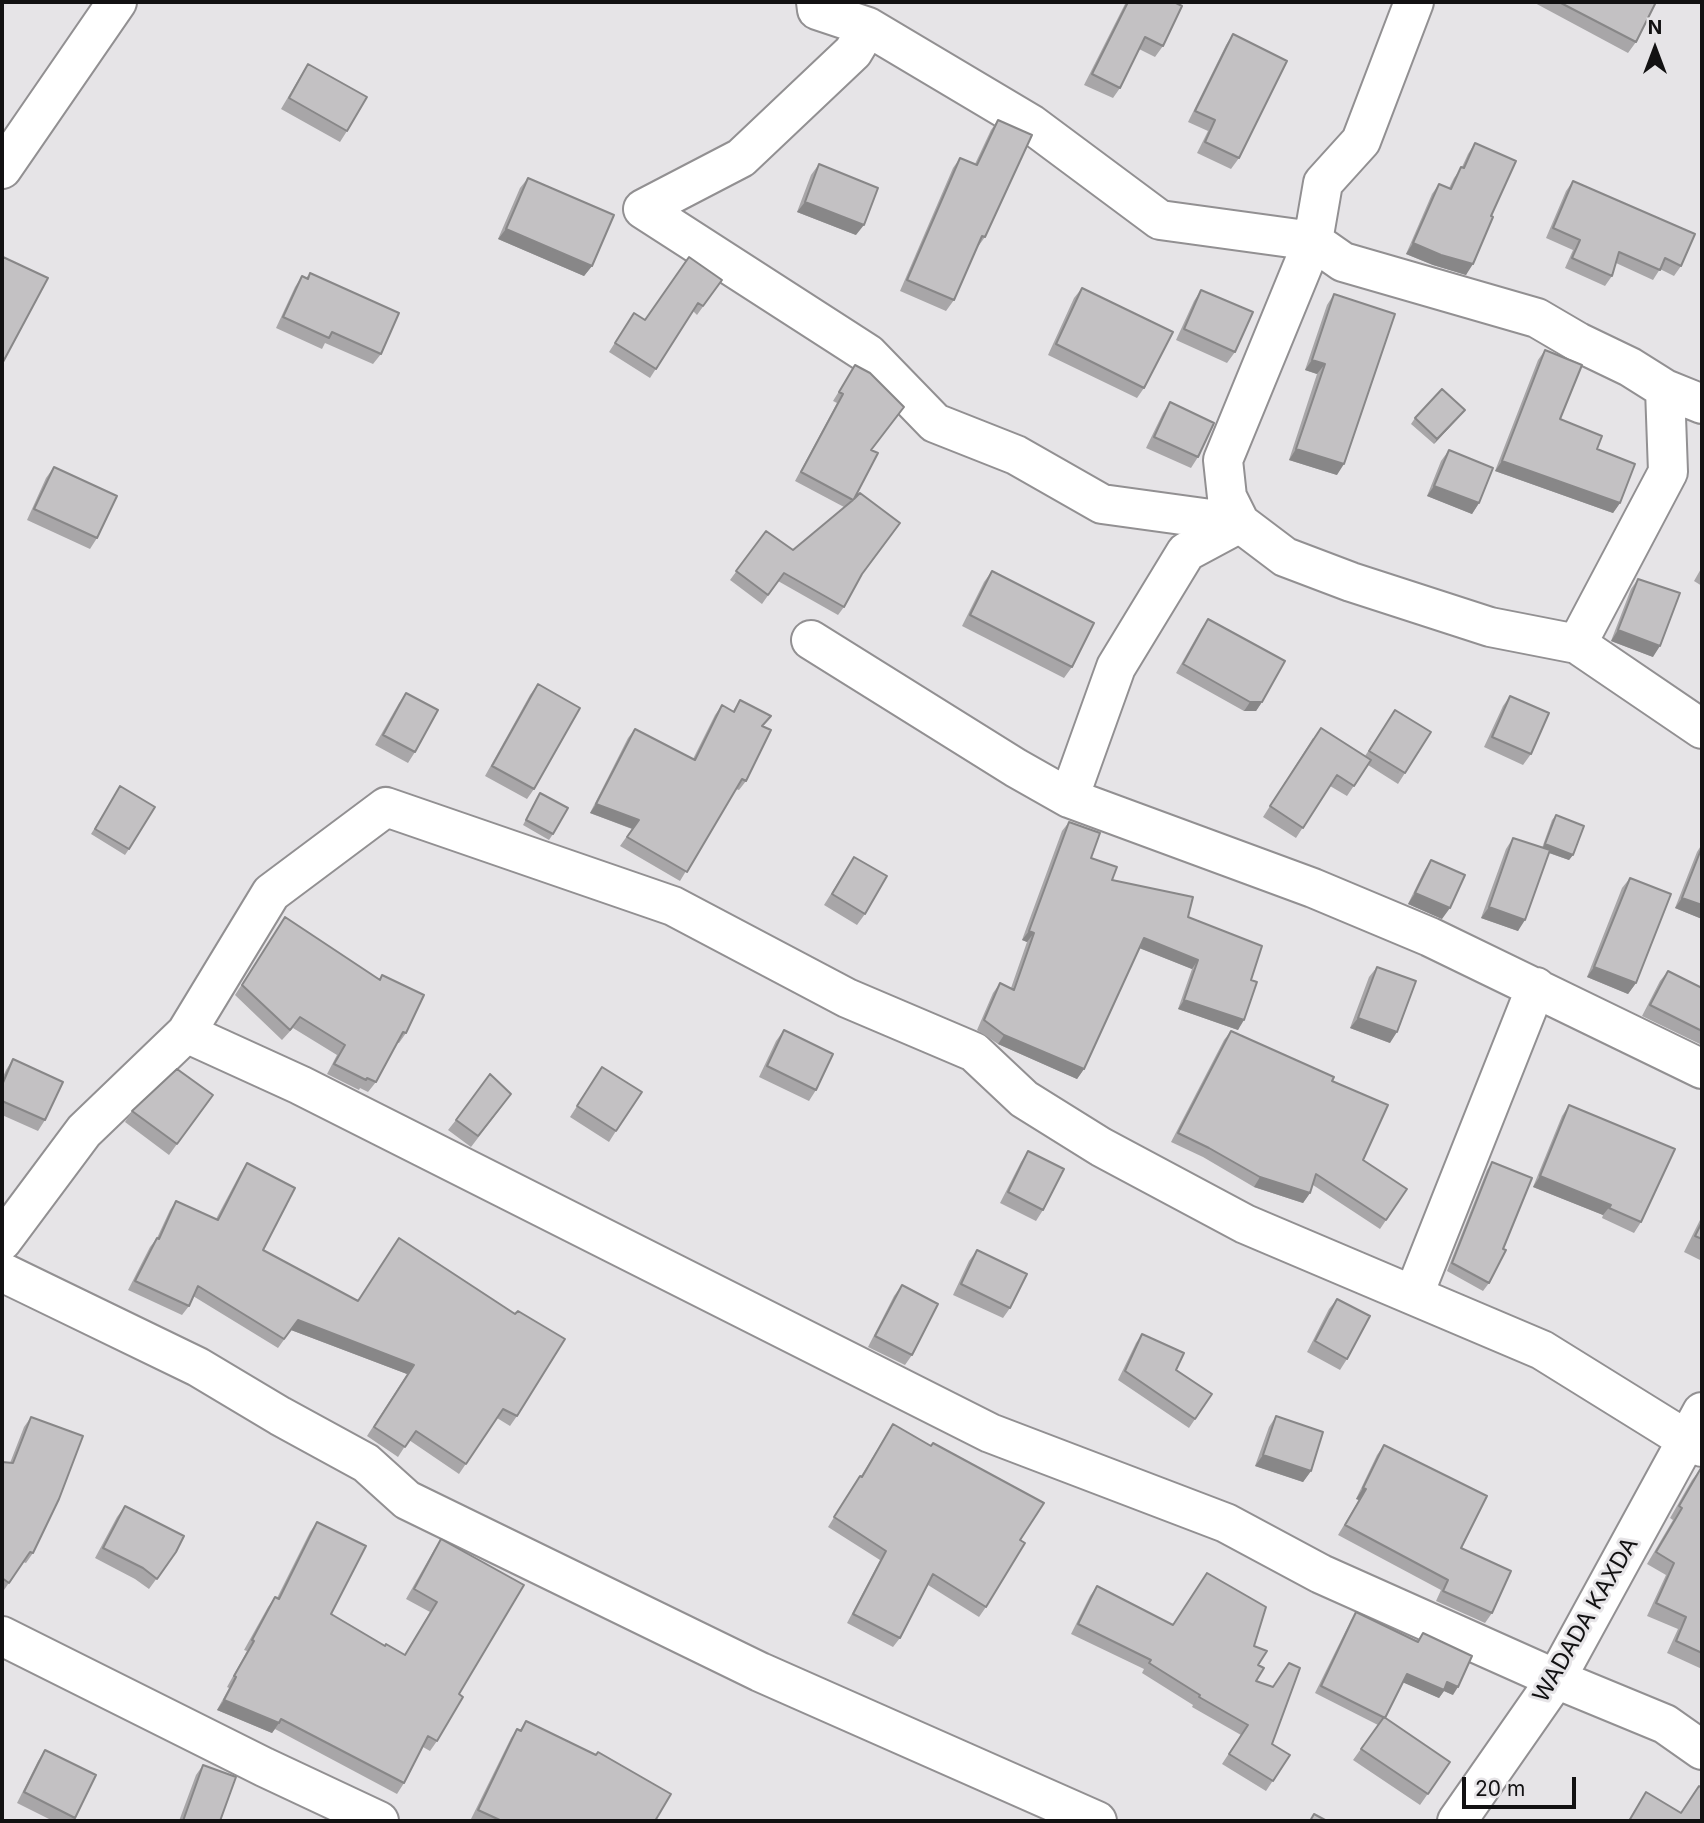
<!DOCTYPE html>
<html>
<head>
<meta charset="utf-8">
<style>
  body { margin:0 }
  #map { position:relative; width:1704px; height:1823px; overflow:hidden; background:#e6e4e7; font-family:Inter,sans-serif }
  canvas { display:block }
  .frame { position:absolute; inset:0; border:4px solid #121112; pointer-events:none }
  .north { position:absolute; left:1620px; top:14px; width:70px; height:70px; -webkit-text-stroke:5px #e6e4e7; paint-order:stroke; rotate:0deg; font-size:19px; font-weight:700; line-height:28px; text-align:center; color:#121112 }
  .north::after { content:''; display:block; margin:auto; width:24px; height:32px; background:#121112; clip-path:polygon(50% 0,100% 100%,50% 72%,0 100%) }
  .scale { position:absolute; left:1462px; top:1777px; width:114px; height:32px; box-sizing:border-box; border:4px solid #121112; border-top:0; padding-left:9px; font-size:21px; line-height:24px; white-space:nowrap; color:#121112; -webkit-text-stroke:5px #e6e4e7; paint-order:stroke }
</style>
</head>
<body>
<div id="map">
<canvas width="1704" height="1823"></canvas>
<div class="frame"></div>
<div class="north">N</div>
<div class="scale">20 m</div>
</div>
<script>
const ctx = document.querySelector('canvas').getContext('2d');
ctx.lineJoin = 'round';
const shape = rows => new Path2D(rows.map(r => 'M' + r).join(''));
function strokePath(path, color, width, dash) { ctx.strokeStyle = color; ctx.lineWidth = width; ctx.lineCap = dash ? 'butt' : 'round'; ctx.setLineDash(dash || []); ctx.stroke(path); }
function fillPath(path, color) { ctx.fillStyle = color; ctx.fill(path, 'evenodd'); }
function write(font, color, halo, rows, align = 'center') {
  ctx.font = font + ' Inter,sans-serif'; ctx.lineWidth = 6; ctx.setLineDash([]); ctx.textBaseline = 'middle'; ctx.strokeStyle = halo; ctx.fillStyle = color; for (const [text, x, y, turn = 0] of rows) {
    ctx.save(); ctx.translate(x, y); ctx.rotate((+turn || 0) * Math.PI / 180); ctx.textAlign = isNaN(turn) ? turn : align; if (halo) ctx.strokeText(text, 0, 0); ctx.fillText(text, 0, 0); ctx.restore();
  }
}
const minor = shape([
  [816,2,817,10,868,27],
  [1414,2,1361,141,1323,183,1313,241,1223,460,1227,497,1240,523,1285,557,1351,582,1490,627,1577,644,1702,729],
  [2,169,117,2],
  [811,640,1016,768,1069,798,1313,888,1430,937,1702,1069],
  [1577,644,1668,472,1665,389],
  [1069,798,1116,667,1186,552,1240,523,1102,504,1016,455,935,423,868,354,643,209,741,158,853,52,868,27,1031,124,1160,220,1313,241,1343,262,1537,318,1578,342,1630,367,1665,389,1702,404],
  [186,1033,271,893,386,807,673,906,847,998,974,1052,1024,1099,1101,1147,1245,1224,1542,1350,1687,1440,1702,1447],
  [2,1241,84,1131,186,1033,300,1085,990,1433,1226,1523,1321,1574,1556,1679,1665,1724,1702,1750],
  [2,1272,198,1367,280,1416,366,1463,407,1500,760,1672,1097,1821],
  [1414,1294,1536,987],
  [2,1636,264,1767,379,1821],
  [1457,1821,1556,1679,1702,1412]
]);
strokePath(minor, '#929092', 42);
strokePath(minor, '#fff', 38);
fillPath(shape([
  [1126,2,1174,2,1163,46,1155,57,1139,49,1120,88,1113,98,1084,85],
  [1533,2,1656,2,1636,42,1628,53],
  [1233,34,1239,158,1231,169,1197,153,1208,131,1188,122,1226,45],
  [308,64,347,131,340,142,281,109,301,75],
  [998,120,985,237,977,248,954,300,946,311,900,291,953,168,960,158,975,164,991,130],
  [1475,143,1491,216,1466,275,1433,265,1406,254,1432,194,1439,184,1449,188,1454,178,1462,167,1468,154],
  [819,164,856,235,797,212,811,175],
  [528,178,592,266,584,276,498,239,520,188],
  [1573,181,1681,266,1674,276,1660,269,1653,280,1616,263,1612,276,1605,286,1565,268,1573,250,1546,238,1566,191],
  [310,273,381,354,373,364,325,343,322,349,276,328,295,287,302,276,306,278],
  [722,280,697,315,693,311,650,378,609,352,628,322,645,320],
  [1082,288,1144,388,1137,398,1048,355,1074,298],
  [1201,290,1235,352,1227,363,1176,340,1194,301],
  [1334,294,1337,475,1289,460,1317,374,1305,370,1327,305],
  [1545,350,1560,419,1597,449,1620,503,1613,513,1495,471,1538,360],
  [855,365,872,450,854,499,861,576,844,607,838,615,778,581,762,604,730,580,766,531,793,550,844,507,795,481,837,403,833,401],
  [1170,402,1198,457,1191,468,1146,448,1163,413],
  [1465,410,1461,415,1434,444,1411,424,1415,418],
  [1449,450,1479,503,1472,514,1427,496,1441,461],
  [54,467,97,538,90,549,27,520,46,478],
  [1702,567,1702,586,1694,581],
  [992,571,1072,667,1064,678,962,626,984,582],
  [1638,579,1653,657,1611,641,1631,589],
  [1208,619,1262,702,1256,711,1244,711,1176,673,1201,629],
  [538,684,534,789,527,799,485,776,530,695],
  [406,693,415,752,408,763,375,745,399,703],
  [1510,696,1531,754,1523,765,1484,747,1503,706],
  [740,700,763,726,746,781,739,790,736,789,680,881,620,846,632,829,590,813,628,738,635,729,693,759,715,715,722,705,733,711],
  [1395,710,1405,773,1398,784,1368,765,1347,796,1330,786,1296,838,1263,817,1313,738,1365,756],
  [117,792,129,849,125,855,91,834],
  [540,793,553,834,549,840,523,825],
  [1556,815,1573,855,1569,860,1549,853,1518,931,1481,918,1506,849,1513,838,1542,848,1552,820],
  [1069,822,1091,858,1112,880,1188,917,1251,980,1238,1030,1178,1009,1192,969,1139,948,1084,1069,1077,1079,998,1044,977,1030,993,993,1000,983,1011,988,1027,942,1022,940,1062,831],
  [1702,844,1702,919,1675,908,1697,852],
  [854,857,865,914,857,925,824,905],
  [1431,860,1442,919,1408,904,1424,871],
  [1630,878,1636,983,1628,994,1587,977,1622,888],
  [278,928,379,979,382,975,406,1033,399,1043,397,1043,376,1082,368,1092,360,1088,359,1090,327,1074,337,1055,293,1028,282,1040,235,995],
  [1377,967,1390,1043,1350,1028,1369,977],
  [1668,971,1702,988,1702,1045,1642,1016,1660,981],
  [784,1030,816,1090,809,1101,759,1077,776,1041],
  [1231,1031,1332,1081,1363,1160,1407,1189,1380,1229,1313,1185,1310,1193,1303,1203,1254,1187,1203,1157,1171,1142,1224,1040],
  [13,1059,45,1120,38,1131,2,1115,2,1079,6,1070],
  [595,1078,616,1131,609,1142,570,1117],
  [213,1095,169,1155,125,1122,132,1111],
  [504,1104,471,1147,448,1130,456,1120],
  [1569,1105,1641,1222,1634,1233,1602,1218,1603,1215,1533,1187,1562,1116],
  [1028,1151,1043,1210,1036,1221,1000,1203,1021,1162],
  [1492,1162,1489,1283,1483,1291,1447,1271,1487,1170],
  [247,1163,263,1250,517,1416,510,1426,497,1418,459,1474,409,1440,398,1457,367,1436,407,1374,291,1330,278,1348,193,1296,189,1306,182,1315,128,1290,150,1247,157,1238,170,1210,176,1201,216,1219,241,1172],
  [1702,1216,1702,1261,1684,1252],
  [977,1250,1010,1308,1003,1318,953,1295,969,1261],
  [902,1285,912,1355,905,1365,868,1347,894,1296],
  [1337,1299,1347,1359,1340,1370,1307,1352,1329,1309],
  [1142,1334,1176,1370,1212,1394,1189,1428,1118,1380,1136,1343],
  [1276,1416,1311,1471,1303,1482,1255,1466,1269,1427],
  [31,1417,33,1553,26,1563,23,1562,2,1593,2,1462,10,1463,24,1427],
  [893,1424,1020,1540,986,1607,979,1617,928,1585,900,1638,893,1647,847,1623,880,1560,828,1527,854,1485,860,1476,861,1476],
  [1384,1445,1461,1548,1492,1613,1485,1623,1436,1601,1441,1590,1338,1535,1359,1500,1356,1499,1377,1455],
  [1701,1468,1702,1468,1702,1669,1667,1653,1678,1629,1647,1616,1666,1575,1647,1564,1673,1520,1670,1518,1692,1480],
  [125,1506,176,1552,149,1589,135,1579,95,1558,117,1517],
  [317,1522,331,1614,385,1646,405,1655,430,1612,406,1599,434,1550,441,1539,459,1694,437,1741,430,1751,423,1747,404,1783,397,1794,275,1729,272,1733,217,1710,229,1688,227,1687,247,1651,244,1650,268,1607,275,1597,277,1598,310,1532],
  [1097,1586,1173,1625,1254,1646,1258,1665,1256,1681,1272,1744,1290,1755,1266,1791,1222,1764,1241,1735,1192,1707,1193,1705,1142,1673,1144,1669,1071,1634,1090,1596],
  [1356,1612,1417,1641,1423,1633,1453,1695,1444,1691,1439,1698,1403,1682,1385,1718,1450,1762,1420,1805,1353,1760,1378,1725,1315,1693,1351,1620],
  [526,1721,596,1755,598,1752,655,1821,475,1821,471,1819,511,1738,517,1729,520,1730],
  [45,1750,75,1818,73,1821,53,1821,17,1803,38,1761],
  [203,1765,220,1821,179,1821,196,1775],
  [1646,1792,1681,1813,1702,1821,1628,1821]
]), '#a8a6a8');
fillPath(shape([
  [805,202,864,225,856,235,797,212],
  [506,229,592,266,584,276,498,239],
  [1413,243,1473,264,1466,275,1433,265,1406,254],
  [1312,360,1325,364,1317,374,1305,370],
  [1465,410,1461,415,1434,444,1437,439],
  [1296,449,1344,464,1337,475,1289,460],
  [1502,461,1620,503,1613,513,1495,471],
  [1434,486,1479,503,1472,514,1427,496],
  [1618,630,1660,646,1653,657,1611,641],
  [1250,702,1262,702,1256,711,1244,711],
  [596,804,639,820,633,829,590,813],
  [1545,844,1573,855,1569,860,1541,850],
  [1415,893,1450,908,1442,919,1408,904],
  [1682,898,1702,905,1702,919,1675,908],
  [1489,907,1525,920,1518,931,1481,918],
  [1029,931,1034,933,1027,942,1022,940],
  [1144,938,1198,960,1192,969,1137,947],
  [1594,967,1636,983,1628,994,1587,977],
  [1184,1000,1244,1020,1238,1030,1178,1009],
  [1358,1018,1397,1032,1390,1043,1350,1028],
  [1004,1035,1084,1069,1077,1079,998,1044],
  [1540,1176,1611,1205,1603,1215,1533,1187],
  [1260,1177,1310,1193,1303,1203,1254,1187],
  [298,1320,414,1365,407,1374,291,1330,278,1348],
  [1263,1455,1311,1471,1303,1482,1255,1466],
  [1363,1488,1366,1489,1359,1500,1356,1499],
  [1407,1674,1447,1682,1458,1687,1453,1695,1444,1691,1439,1698,1402,1682],
  [224,1700,279,1723,272,1733,217,1710]
]), '#888788');
const building = shape([
  [1128,2,1174,2,1182,6,1163,46,1145,37,1120,88,1092,74,1128,2],
  [1559,2,1656,2,1636,42,1559,2],
  [1233,34,1287,61,1239,158,1205,142,1215,120,1195,111,1233,34],
  [308,64,367,97,347,131,289,98,308,64],
  [998,120,1032,135,985,237,982,236,954,300,907,280,960,158,977,165,998,120],
  [1475,143,1516,161,1491,216,1493,217,1473,264,1441,255,1413,243,1439,184,1451,189,1461,167,1464,168,1475,143],
  [819,164,878,188,864,225,805,202,819,164],
  [528,178,614,215,592,266,506,229,528,178],
  [1573,181,1695,234,1681,266,1665,258,1660,270,1619,252,1612,276,1572,258,1580,240,1553,228,1573,181],
  [3,257,48,278,3,362,2,361,2,261,3,257],
  [689,257,722,280,703,306,698,303,656,369,615,343,634,313,645,320,689,257],
  [310,273,399,313,381,354,332,332,329,338,283,317,302,276,308,279,310,273],
  [1082,288,1173,332,1144,388,1056,344,1082,288],
  [1201,290,1253,312,1235,352,1184,329,1201,290],
  [1334,294,1395,314,1344,464,1296,449,1325,364,1312,360,1334,294],
  [1545,350,1582,365,1560,419,1602,436,1597,449,1635,464,1620,503,1502,461,1545,350],
  [855,365,870,373,904,407,871,450,878,453,854,499,860,493,900,523,862,574,844,607,784,573,768,595,736,571,766,531,793,550,853,500,801,472,843,394,839,392,855,365],
  [1442,389,1465,410,1437,439,1415,418,1442,389],
  [1170,402,1214,423,1198,457,1154,437,1170,402],
  [1449,450,1493,468,1479,503,1434,486,1449,450],
  [54,467,117,496,97,538,34,509,54,467],
  [992,571,1094,623,1072,667,970,615,992,571],
  [1638,579,1680,593,1660,646,1618,630,1638,579],
  [1208,619,1285,661,1262,702,1250,702,1183,664,1208,619],
  [538,684,580,708,534,789,492,766,538,684],
  [406,693,438,710,415,752,383,735,406,693],
  [1510,696,1549,713,1531,754,1492,737,1510,696],
  [740,700,771,716,762,726,771,730,746,781,742,779,687,872,627,837,639,820,596,804,635,729,695,760,722,705,734,712,740,700],
  [1395,710,1431,732,1405,773,1369,751,1395,710],
  [1321,728,1371,760,1354,786,1337,775,1303,828,1270,806,1321,728],
  [120,786,155,807,129,849,95,829,120,786],
  [540,793,568,808,553,834,526,820,540,793],
  [1556,815,1584,826,1573,855,1545,844,1556,815],
  [1069,822,1100,833,1091,858,1117,867,1112,880,1193,897,1188,917,1262,946,1251,980,1257,982,1244,1020,1184,1000,1198,960,1144,938,1084,1069,1004,1035,984,1020,1000,983,1014,990,1034,933,1029,931,1069,822],
  [1513,838,1550,850,1525,920,1489,907,1513,838],
  [1702,847,1702,905,1682,898,1702,847],
  [854,857,887,876,865,914,832,894,854,857],
  [1431,860,1465,875,1450,908,1415,893,1431,860],
  [1630,878,1671,894,1636,983,1594,967,1630,878],
  [285,917,380,980,382,975,424,995,406,1033,403,1032,376,1082,367,1078,366,1080,334,1064,345,1045,300,1017,290,1030,242,985,285,917],
  [1377,967,1416,981,1397,1032,1358,1018,1377,967],
  [1668,971,1702,988,1702,1031,1650,1005,1668,971],
  [784,1030,833,1054,816,1090,767,1066,784,1030],
  [1231,1031,1334,1077,1332,1081,1388,1105,1363,1160,1407,1189,1386,1220,1316,1174,1310,1193,1260,1177,1209,1148,1178,1133,1231,1031],
  [13,1059,63,1082,45,1120,2,1101,2,1085,13,1059],
  [602,1067,642,1092,616,1131,577,1106,602,1067],
  [177,1069,213,1095,177,1144,132,1111,177,1069],
  [490,1074,511,1094,478,1136,456,1120,490,1074],
  [1569,1105,1675,1149,1641,1222,1609,1208,1611,1205,1540,1176,1569,1105],
  [1028,1151,1064,1169,1043,1210,1008,1192,1028,1151],
  [1492,1162,1532,1178,1503,1249,1506,1250,1489,1283,1452,1263,1492,1162],
  [247,1163,295,1188,263,1250,358,1301,399,1238,515,1314,518,1311,565,1339,517,1416,503,1409,466,1464,416,1431,405,1447,374,1427,414,1365,298,1320,284,1339,198,1286,189,1306,135,1281,157,1238,159,1239,176,1201,218,1220,247,1163],
  [1702,1222,1702,1239,1695,1236,1702,1222],
  [977,1250,1027,1274,1010,1308,961,1284,977,1250],
  [902,1285,938,1304,912,1355,875,1336,902,1285],
  [1337,1299,1370,1316,1347,1359,1315,1341,1337,1299],
  [1142,1334,1184,1353,1176,1370,1212,1394,1195,1419,1125,1371,1142,1334],
  [1276,1416,1323,1432,1311,1471,1263,1455,1276,1416],
  [31,1417,83,1436,59,1499,33,1553,30,1552,9,1583,2,1578,2,1462,13,1463,31,1417],
  [893,1424,931,1446,933,1443,1044,1503,1020,1540,1025,1543,986,1607,933,1574,900,1638,853,1614,886,1551,834,1517,860,1476,862,1477,893,1424],
  [1384,1445,1487,1496,1461,1548,1511,1571,1492,1613,1443,1591,1448,1580,1345,1525,1366,1489,1363,1488,1384,1445],
  [1701,1468,1702,1468,1702,1653,1676,1641,1686,1617,1656,1603,1674,1563,1656,1552,1682,1508,1679,1506,1701,1468],
  [125,1506,184,1536,176,1552,157,1579,143,1568,103,1548,125,1506],
  [317,1522,366,1546,331,1614,385,1646,386,1644,405,1655,437,1602,414,1589,441,1539,524,1585,459,1694,463,1697,437,1741,428,1736,404,1783,281,1719,279,1723,224,1700,236,1677,234,1676,254,1641,252,1640,275,1597,279,1599,317,1522],
  [1207,1573,1266,1607,1254,1646,1267,1651,1258,1665,1264,1668,1256,1681,1273,1687,1289,1663,1300,1668,1272,1744,1290,1755,1273,1781,1229,1754,1248,1725,1199,1697,1200,1695,1149,1663,1151,1660,1078,1624,1097,1586,1173,1625,1207,1573],
  [1356,1612,1418,1642,1423,1633,1472,1656,1458,1687,1447,1682,1444,1690,1407,1674,1385,1718,1321,1686,1356,1612],
  [1384,1717,1450,1762,1428,1794,1361,1749,1384,1717],
  [526,1721,596,1755,598,1752,671,1794,655,1821,502,1821,478,1810,517,1729,521,1731,526,1721],
  [45,1750,96,1775,75,1818,24,1792,45,1750],
  [203,1765,236,1777,220,1821,183,1821,203,1765],
  [1699,1786,1702,1788,1702,1821,1629,1821,1646,1792,1681,1813,1699,1786],
  [1314,1814,1327,1821,1310,1821,1314,1814]
]);
fillPath(building, '#c3c1c3');
strokePath(building, '#888788', 2);
write('23px', '#121112', '#e6e4e7', [
  ["WADADA KAXDA",1586,1620,-60]
]);
</script>
</body>
</html>
